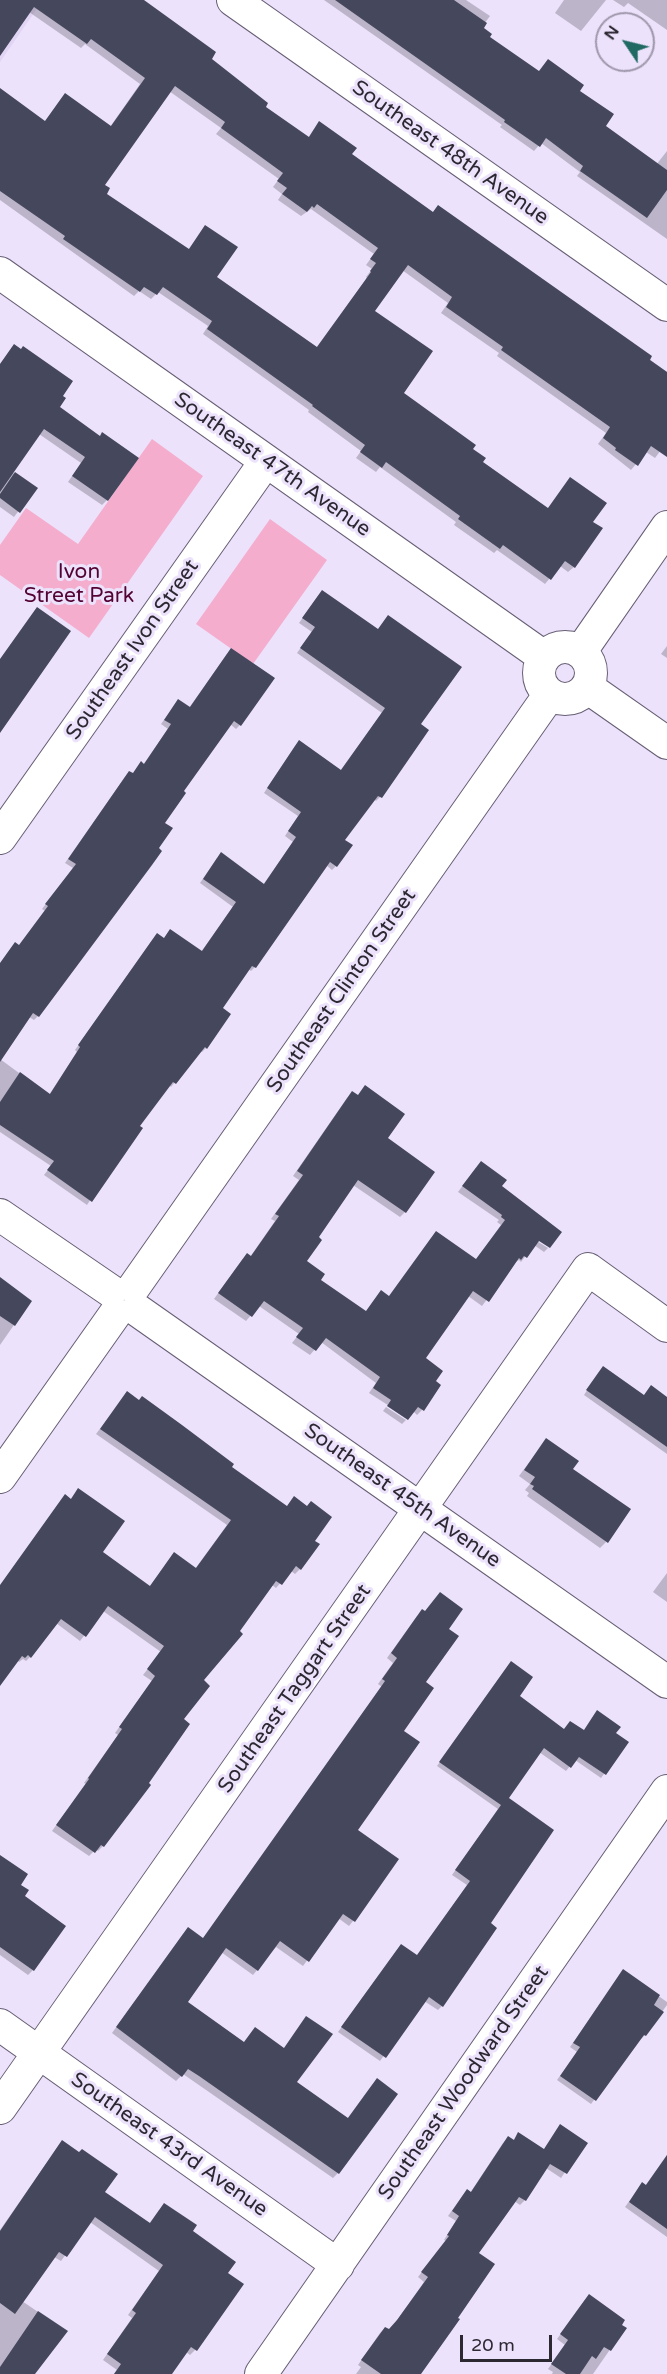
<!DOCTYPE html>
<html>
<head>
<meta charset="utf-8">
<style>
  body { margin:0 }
  #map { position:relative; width:667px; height:2374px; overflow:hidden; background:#ece2fb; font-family:"Varela Round",sans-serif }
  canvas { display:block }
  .north { position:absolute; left:595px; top:12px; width:60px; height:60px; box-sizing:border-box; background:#ece2fb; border:2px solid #9f98ab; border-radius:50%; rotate:305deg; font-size:16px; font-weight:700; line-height:24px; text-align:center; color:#2c2832 }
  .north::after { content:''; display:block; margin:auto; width:21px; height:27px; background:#216a63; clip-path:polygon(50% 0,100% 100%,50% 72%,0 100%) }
  .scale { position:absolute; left:460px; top:2335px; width:92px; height:27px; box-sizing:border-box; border:3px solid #2c2832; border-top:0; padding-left:8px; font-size:18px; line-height:21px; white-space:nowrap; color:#2c2832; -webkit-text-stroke:4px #ece2fb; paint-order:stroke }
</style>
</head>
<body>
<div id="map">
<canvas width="667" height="2374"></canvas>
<div class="north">N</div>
<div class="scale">20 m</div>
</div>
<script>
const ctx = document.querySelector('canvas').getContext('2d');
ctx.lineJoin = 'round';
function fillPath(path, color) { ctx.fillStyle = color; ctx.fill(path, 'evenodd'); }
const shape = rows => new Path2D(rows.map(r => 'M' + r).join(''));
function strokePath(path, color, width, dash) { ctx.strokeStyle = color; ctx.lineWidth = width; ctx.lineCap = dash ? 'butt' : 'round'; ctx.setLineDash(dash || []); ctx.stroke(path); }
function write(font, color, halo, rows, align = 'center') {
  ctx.font = font + ' "Varela Round",sans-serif'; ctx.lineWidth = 6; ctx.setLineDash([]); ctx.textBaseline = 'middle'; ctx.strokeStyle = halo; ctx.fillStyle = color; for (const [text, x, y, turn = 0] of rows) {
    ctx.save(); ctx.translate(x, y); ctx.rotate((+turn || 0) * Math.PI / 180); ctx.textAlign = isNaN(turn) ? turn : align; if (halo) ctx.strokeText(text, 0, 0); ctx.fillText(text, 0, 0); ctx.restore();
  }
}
fillPath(shape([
  [0,0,43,0,0,62]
]), '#e1d4f4');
fillPath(shape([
  [152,439,203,476,89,638,0,575,0,545,26,508,78,544],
  [270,519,327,560,253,664,196,624]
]), '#f5adcd');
fillPath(shape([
  [0,0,140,0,264,107,308,138,314,129,432,213,438,207,667,372,667,442,655,458,646,452,631,470,598,444,606,433,497,356,499,353,441,313,448,303,402,270,373,311,402,393,471,449,481,462,547,510,591,522,574,567,568,572,560,566,545,584,497,550,494,553,454,525,456,522,380,467,376,472,356,458,361,451,308,412,309,410,203,334,208,326,158,292,151,299,139,291,134,296,0,200,0,90,45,122,65,95,110,127,140,84,85,44,81,48,29,12,0,54],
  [169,91,221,128,216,134,279,179,273,187,282,194,278,200,301,216,311,209,374,254,366,265,372,269,366,277,367,278,316,348,214,277,206,226,188,250,105,194,103,185],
  [324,0,466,0,490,16,481,28,488,37,539,72,578,91,604,126,656,165,667,151,667,239,577,176,580,172,541,143,534,151,500,127,502,125],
  [564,0,606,0,581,31,555,13],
  [613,0,667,0,667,30,628,3,624,7],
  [14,346,61,396,58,408,100,437,107,500,102,505,68,482,81,463,39,434,12,472,36,488,14,517,0,507,0,364],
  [318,596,419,725,380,797,376,801,374,799,343,840,336,866,332,870,326,865,255,967,251,971,248,969,221,1008,206,1048,202,1052,200,1051,171,1087,169,1085,138,1126,87,1205,44,1175,51,1166,0,1132,0,1059,49,1095,77,1052,75,1050,153,939,163,939,201,952,233,907,200,883,217,858,263,885,293,842,285,836,298,816,264,793,295,746,299,742,340,771,382,713,297,653,312,632,299,623],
  [667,646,667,658,661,654],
  [227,654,240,725,236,729,230,724,182,792,38,1016,34,1020,29,1017,0,1059,0,974,45,911,42,909,73,868,65,863,125,777,129,773,132,775,143,765,168,729,161,724,175,705,189,708],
  [365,1087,386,1138,405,1212,400,1217,353,1185,316,1238,305,1261,319,1280,365,1313,388,1298,476,1260,501,1225,497,1222,499,1220,458,1192,476,1168,500,1186,532,1238,548,1248,544,1252,534,1245,521,1262,519,1260,514,1263,482,1306,468,1296,424,1359,434,1381,439,1386,422,1410,417,1415,413,1411,408,1418,369,1393,376,1383,321,1342,310,1355,292,1343,299,1334,259,1306,246,1321,214,1299,242,1260,247,1255,250,1257,275,1221,271,1219,299,1180,293,1176,347,1098,352,1093,357,1097],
  [0,1279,30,1302,0,1345],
  [599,1372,643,1397,667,1399,667,1454,584,1395],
  [127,1393,230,1467,313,1542,300,1569,295,1574,291,1571,276,1588,272,1585,202,1681,182,1720,103,1846,98,1851,96,1849,89,1856,52,1831,86,1784,84,1783,118,1735,115,1733,152,1681,143,1675,161,1652,103,1611,80,1641,56,1623,30,1657,26,1661,23,1659,19,1662,17,1660,0,1683,0,1586,78,1490,101,1552,149,1587,174,1554,195,1569,227,1525,96,1434],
  [386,1407,406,1420,402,1424,383,1411],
  [546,1440,571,1470,606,1542,600,1548,527,1496,529,1493,525,1490,530,1484,519,1476],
  [667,1573,667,1602,653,1592],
  [417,1616,447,1629,356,1830,397,1859,353,1921,349,1926,338,1918,303,1966,276,1947,253,1975,221,1952,186,2003,347,2119,372,2085,338,2173,333,2178,183,2074,176,2081,112,2033,183,1934,203,1940,382,1687,378,1684,393,1663,387,1658],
  [511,1663,517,1697,563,1731,614,1733,627,1743,601,1778,575,1760,566,1771,539,1752,507,1799,489,1923,442,2006,438,2010,424,2001,380,2061,338,2032,397,1950,401,1946,417,1957,467,1885,452,1875,498,1809,437,1766],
  [0,1856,19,1885,23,1897,33,1970,28,1975,0,1955],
  [623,1971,667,2002,667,2005,645,2035,641,2039,640,2038,591,2104,557,2080,577,2052,570,2047],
  [518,2134,543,2150,585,2143,561,2178,546,2168,525,2200,520,2205,514,2201,476,2253,419,2374,356,2374,361,2367,358,2365,380,2333,385,2328,389,2331,393,2326,424,2282,418,2277,446,2241,444,2240,456,2221,448,2216,463,2195,470,2193,503,2143,508,2138,513,2141],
  [57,2148,103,2193,149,2224,159,2210,191,2231,226,2274,195,2350,190,2355,186,2352,170,2374,114,2374,117,2370,103,2360,132,2318,128,2315,159,2271,90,2222,61,2261,54,2257,22,2301,66,2331,34,2374,0,2374,0,2230],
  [667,2155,667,2237,625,2207,638,2189,645,2186],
  [585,2300,625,2328,593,2374,552,2374,553,2372,548,2369,565,2345,557,2339]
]), '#0003');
fillPath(shape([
  [0,0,144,0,216,52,212,59,268,103,266,107,309,137,319,121,357,148,352,154,433,212,438,205,652,356,650,360,667,372,667,457,651,446,638,466,615,450,616,448,603,438,610,427,501,350,503,347,446,307,452,297,408,265,375,311,433,351,404,393,476,445,473,449,486,458,483,462,548,508,570,477,607,503,593,522,603,528,575,568,565,561,551,580,503,545,500,549,458,519,460,516,386,462,382,468,360,452,365,445,312,406,313,405,207,329,212,321,163,287,157,295,144,287,140,292,63,239,65,236,0,191,0,88,45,121,65,93,111,126,145,78,91,39,87,44,34,7,0,56],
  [175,86,225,122,221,128,283,173,277,181,287,188,282,194,307,212,312,206,314,208,317,204,378,248,370,259,376,263,370,271,371,272,317,347,217,277,238,247,205,225,189,249,107,194,110,188,105,185],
  [335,0,454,0,487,23,484,28,492,34,490,37,539,71,548,59,584,85,580,91,614,114,606,126,667,170,667,190,647,218,580,171,583,166,546,138,540,147,504,122,505,120],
  [14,344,21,349,23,346,73,381,63,396,66,398,60,407,100,436,102,432,139,458,108,501,72,476,85,457,44,429,0,492,0,364],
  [15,472,38,488,20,513,0,498,0,494],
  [322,590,378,629,388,615,462,667,421,724,429,730,382,798,378,796,345,840,353,845,337,867,330,862,256,968,252,966,223,1008,231,1014,207,1049,205,1047,176,1084,173,1082,140,1126,143,1128,92,1202,47,1170,54,1161,0,1125,0,1102,20,1072,50,1094,80,1047,78,1045,157,933,164,938,170,929,202,951,236,902,203,879,221,852,264,884,296,837,288,831,301,812,267,788,299,740,341,770,385,708,300,648,315,627,302,618],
  [37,607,71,631,0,733,0,659],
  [231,648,275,678,241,726,234,721,184,791,186,793,165,823,173,828,159,848,162,851,152,865,39,1017,33,1013,0,1062,0,963,15,942,19,945,48,906,45,904,76,864,68,859,129,771,133,773,141,761,144,764,171,724,164,720,178,699,190,707],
  [365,1085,405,1114,388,1138,435,1172,406,1213,358,1180,319,1237,322,1240,307,1261,325,1274,321,1280,366,1311,381,1290,389,1296,436,1231,476,1259,505,1220,501,1217,502,1215,462,1186,481,1161,507,1180,502,1186,562,1232,550,1248,539,1241,527,1258,524,1256,521,1260,519,1258,489,1302,473,1291,426,1358,443,1371,436,1381,441,1385,424,1411,418,1407,408,1420,387,1406,391,1400,373,1388,380,1377,326,1338,316,1351,296,1337,303,1328,264,1301,252,1317,218,1293,247,1253,251,1256,279,1216,275,1214,303,1175,297,1171,352,1091,358,1095],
  [0,1277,32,1301,15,1326,0,1316],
  [603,1366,644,1395,651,1385,667,1397,667,1447,586,1390],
  [127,1391,139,1400,142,1396,182,1425,234,1464,232,1467,287,1506,294,1496,307,1506,311,1501,332,1517,315,1541,320,1544,301,1570,296,1566,282,1585,276,1581,240,1631,243,1634,204,1680,210,1686,184,1719,190,1724,149,1783,151,1785,104,1847,101,1845,95,1853,56,1825,89,1779,88,1778,122,1729,119,1727,155,1676,147,1669,164,1646,108,1606,86,1637,61,1619,31,1658,28,1655,25,1658,22,1656,0,1686,0,1585,65,1494,71,1499,78,1488,125,1521,103,1552,150,1586,174,1552,196,1568,231,1520,100,1429],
  [546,1438,579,1461,573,1469,631,1509,608,1543,532,1489,534,1486,530,1484,535,1477,524,1470],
  [440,1592,463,1609,449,1629,459,1636,426,1682,434,1688,404,1731,420,1742,358,1830,399,1859,355,1922,343,1914,309,1962,280,1941,258,1971,226,1948,188,2002,244,2042,255,2027,284,2048,306,2016,333,2034,297,2082,348,2118,377,2078,398,2094,339,2174,199,2076,188,2069,182,2077,116,2027,188,1927,203,1938,385,1681,382,1679,397,1658,391,1653,422,1609,425,1611],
  [511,1661,533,1677,520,1696,564,1729,570,1721,584,1730,597,1710,621,1727,616,1733,629,1742,606,1775,579,1757,571,1768,544,1748,509,1798,554,1830,491,1923,497,1928,443,2007,429,1997,386,2058,341,2027,401,1944,417,1955,470,1881,455,1870,501,1805,439,1762],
  [0,1855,28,1874,21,1885,29,1890,25,1896,66,1926,34,1971,0,1947],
  [623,1969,660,1995,654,2005,664,2012,646,2036,644,2035,596,2101,560,2076,580,2047,573,2043],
  [560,2124,588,2143,567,2174,550,2164,526,2201,519,2197,479,2253,495,2264,458,2318,460,2319,421,2374,381,2374,361,2360,385,2327,389,2329,397,2320,428,2277,421,2272,449,2236,447,2235,459,2216,452,2211,467,2189,471,2192,508,2136,514,2140,518,2132,544,2149],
  [62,2140,79,2152,82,2149,118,2174,105,2192,150,2223,164,2203,197,2225,193,2231,236,2262,228,2273,244,2284,197,2351,191,2347,172,2374,114,2374,121,2364,107,2354,136,2313,132,2310,163,2265,95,2217,67,2257,59,2252,15,2314,0,2303,0,2231],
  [667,2155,667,2229,629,2202,642,2182,646,2185],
  [589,2294,625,2320,622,2325,627,2328,611,2351,604,2347,596,2359,592,2356,580,2374,566,2374,551,2364,568,2340,560,2334],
  [38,2311,68,2331,35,2374,0,2374,0,2367]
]), '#45485d');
const street = shape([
  [233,0,667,305],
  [0,273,544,657],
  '539 673a26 26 0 1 1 52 0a26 26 0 1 1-52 0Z',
  [581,651,667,527],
  [587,687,667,743],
  [0,838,266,461],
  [0,1215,111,1291],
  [134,1287,550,694],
  [137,1310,667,1682],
  [0,1477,115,1314],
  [0,2025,338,2265],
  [0,2108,588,1269,667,1326],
  [261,2374,667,1791]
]);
strokePath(street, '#675e74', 34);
strokePath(street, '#fff', 32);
write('21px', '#2c2832', '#ece2fb', [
  ["Southeast 48th Avenue",450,153,35],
  ["Southeast 47th Avenue",272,465,35],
  ["Southeast Ivon Street",133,650,-55],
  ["Southeast Clinton Street",342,991,-55],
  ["Southeast 45th Avenue",402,1496,35],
  ["Southeast Taggart Street",295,1689,-55],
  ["Southeast Woodward Street",464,2083,-55],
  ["Southeast 43rd Avenue",169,2145,35]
]);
write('21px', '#530233', '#ece2fb', [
  ["Ivon",79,572],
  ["Street Park",79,596]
]);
</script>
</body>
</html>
